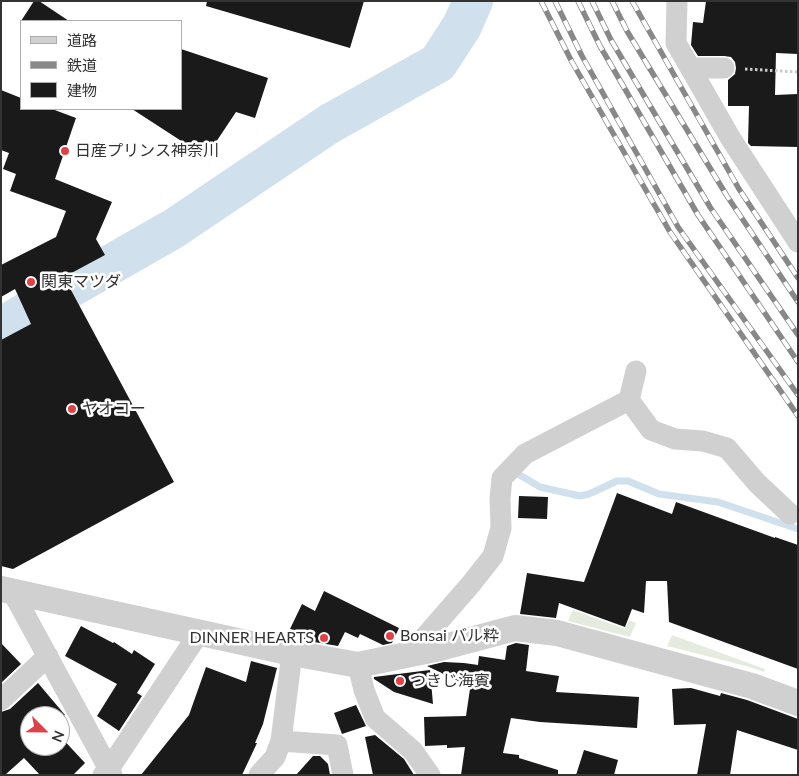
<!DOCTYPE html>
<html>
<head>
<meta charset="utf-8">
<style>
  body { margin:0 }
  #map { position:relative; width:799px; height:776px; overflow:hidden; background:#fff; font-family:Lato,"Noto Sans JP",sans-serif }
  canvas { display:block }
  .frame { position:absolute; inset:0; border:2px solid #333; pointer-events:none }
  .legend { position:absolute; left:20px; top:20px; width:162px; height:90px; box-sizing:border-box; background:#fff; border:1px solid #adadad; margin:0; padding:6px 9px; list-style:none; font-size:15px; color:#333 }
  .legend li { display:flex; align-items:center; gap:10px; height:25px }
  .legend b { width:25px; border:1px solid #adadad }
  .north { position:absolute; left:20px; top:706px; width:50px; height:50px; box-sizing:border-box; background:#fff; border:1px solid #adadad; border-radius:50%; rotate:113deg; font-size:14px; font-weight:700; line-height:20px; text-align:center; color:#333 }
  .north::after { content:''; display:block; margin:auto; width:18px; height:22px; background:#dc4348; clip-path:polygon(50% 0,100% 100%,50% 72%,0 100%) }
</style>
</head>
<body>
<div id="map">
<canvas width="799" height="776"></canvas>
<div class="frame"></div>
<ul class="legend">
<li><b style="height:6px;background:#d0d0d0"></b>道路</li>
<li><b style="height:6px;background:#888"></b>鉄道</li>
<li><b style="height:14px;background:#1a1a1a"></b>建物</li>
</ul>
<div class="north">N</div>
</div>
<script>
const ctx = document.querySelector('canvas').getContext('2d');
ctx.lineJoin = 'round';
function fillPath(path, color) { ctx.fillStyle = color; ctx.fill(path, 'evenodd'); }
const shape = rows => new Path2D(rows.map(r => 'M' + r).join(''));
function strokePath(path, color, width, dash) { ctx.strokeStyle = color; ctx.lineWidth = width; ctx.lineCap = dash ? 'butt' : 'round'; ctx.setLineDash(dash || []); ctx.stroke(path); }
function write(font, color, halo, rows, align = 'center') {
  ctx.font = font + ' Lato,"Noto Sans JP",sans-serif'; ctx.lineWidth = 5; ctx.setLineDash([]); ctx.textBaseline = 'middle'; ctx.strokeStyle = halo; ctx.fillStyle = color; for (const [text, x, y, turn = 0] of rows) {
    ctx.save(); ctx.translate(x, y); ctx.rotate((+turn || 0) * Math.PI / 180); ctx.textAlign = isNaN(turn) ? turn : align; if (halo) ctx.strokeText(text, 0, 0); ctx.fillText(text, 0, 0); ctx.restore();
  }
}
fillPath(shape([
  [573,610,625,629,629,620,636,623,630,637,568,621],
  [672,635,765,669,764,672,746,666,667,646]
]), '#e5ebdf');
strokePath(shape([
  [518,474,540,487,580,496,589,494,617,481,628,481,659,494,718,502,798,529]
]), '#d0e0ec', 7);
strokePath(shape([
  [1,327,173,229,329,124,438,63,462,26,473,1]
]), '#d0e0ec', 40);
fillPath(shape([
  [34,1,39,1,69,21,21,21],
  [207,1,364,1,350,48,206,6],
  [706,1,798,1,798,54,776,53,775,95,798,94,798,147,751,146,748,143,749,106,728,106,728,80,735,74,736,68,735,62,731,57,724,56,698,56,691,45,693,22,703,23],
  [181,49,268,78,255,118,236,112,206,157,132,109,181,109],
  [1,90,21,98,21,109,52,109,76,118,55,179,112,202,96,239,105,255,64,277,174,482,13,569,1,566,1,340,31,324,15,289,1,297,1,265,56,237,66,211,10,191,16,174,3,169,9,153,1,150],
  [617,493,672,514,676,502,775,538,775,537,798,545,798,669,669,622,667,581,646,581,644,613,632,609,625,627,559,603,556,618,520,614,527,573,584,582],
  [519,496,548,497,547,519,518,518],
  [324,591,399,628,392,643,383,645,360,634,358,638,345,632,338,646,308,641,293,634,295,631,290,629,302,604,315,611],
  [81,626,113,643,114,642,132,654,134,650,155,664,137,693,142,696,119,731,97,716,117,684,65,656],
  [1,643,21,664,1,683],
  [516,643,529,645,526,671,559,676,556,692,639,697,637,728,540,722,511,718,503,753,519,755,519,758,558,770,558,775,461,775,465,747,447,748,447,745,425,746,424,717,466,716,471,682,460,682,427,666,444,662,464,663,478,665,479,656,505,660,507,646],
  [251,661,277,668,263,724,255,743,257,743,242,775,141,775,189,715,206,667,246,682],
  [430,670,433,704,394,692,374,679,374,677],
  [38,683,65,715,60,719,60,716,30,716,30,746,60,746,60,736,85,763,73,775,40,775,24,758,5,775,1,775,1,712,10,709],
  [691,688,720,696,721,693,747,700,798,719,798,750,737,730,730,775,697,775,706,724,674,725,672,689],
  [356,705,366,726,342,734,334,713],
  [375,735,404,759,414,775,373,775,365,737],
  [584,750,618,760,614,775,576,775],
  [313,756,320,756,328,764,330,775,296,775]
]), '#1a1a1a');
strokePath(shape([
  [745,69,798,72]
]), '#cacaca', 3, [2.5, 2.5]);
strokePath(shape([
  [677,1,676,43,731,139,798,242],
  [691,68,724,68],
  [629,400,636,371],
  [12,591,112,775],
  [410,654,471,584,493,556,501,528,500,499,502,478,525,454,629,400,651,430,675,439,703,441,727,448,757,483,790,514],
  [358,665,364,690,375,718,413,751,430,775],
  [1,700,48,656],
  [281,741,337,745,343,775],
  [103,775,109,769,199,633],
  [259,775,275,757,281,741,292,653]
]), '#d0d0d0', 21);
strokePath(shape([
  [1,589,292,653,358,665,440,648,515,628,557,633,752,686,798,703]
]), '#d0d0d0', 26);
const rail = shape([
  [541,1,572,62,670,232,798,416],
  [555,1,582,56,678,227,798,395],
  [578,1,600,46,698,215,798,362],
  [592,1,611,40,710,207,798,335],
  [612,1,627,31,727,196,798,302],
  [632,1,739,189,798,278]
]);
strokePath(rail, '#888', 5.5);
strokePath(rail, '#fff', 4, [11]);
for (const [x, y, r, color] of [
  [65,151,5,"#dc4348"],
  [31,282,5,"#dc4348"],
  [72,409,5,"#dc4348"],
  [390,636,5,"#dc4348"],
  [324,638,5,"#dc4348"],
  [400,681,5,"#dc4348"]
]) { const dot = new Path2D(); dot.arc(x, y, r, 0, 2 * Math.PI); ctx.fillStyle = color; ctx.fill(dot); strokePath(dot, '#fff', 2); }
write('16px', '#333', '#fff', [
  ["日産プリンス神奈川",75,151],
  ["関東マツダ",41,282],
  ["ヤオコー",82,409],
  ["Bonsai バル粋",400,636],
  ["DINNER HEARTS",314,638,"right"],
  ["つきじ海賓",410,681]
], 'left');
</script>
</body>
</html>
